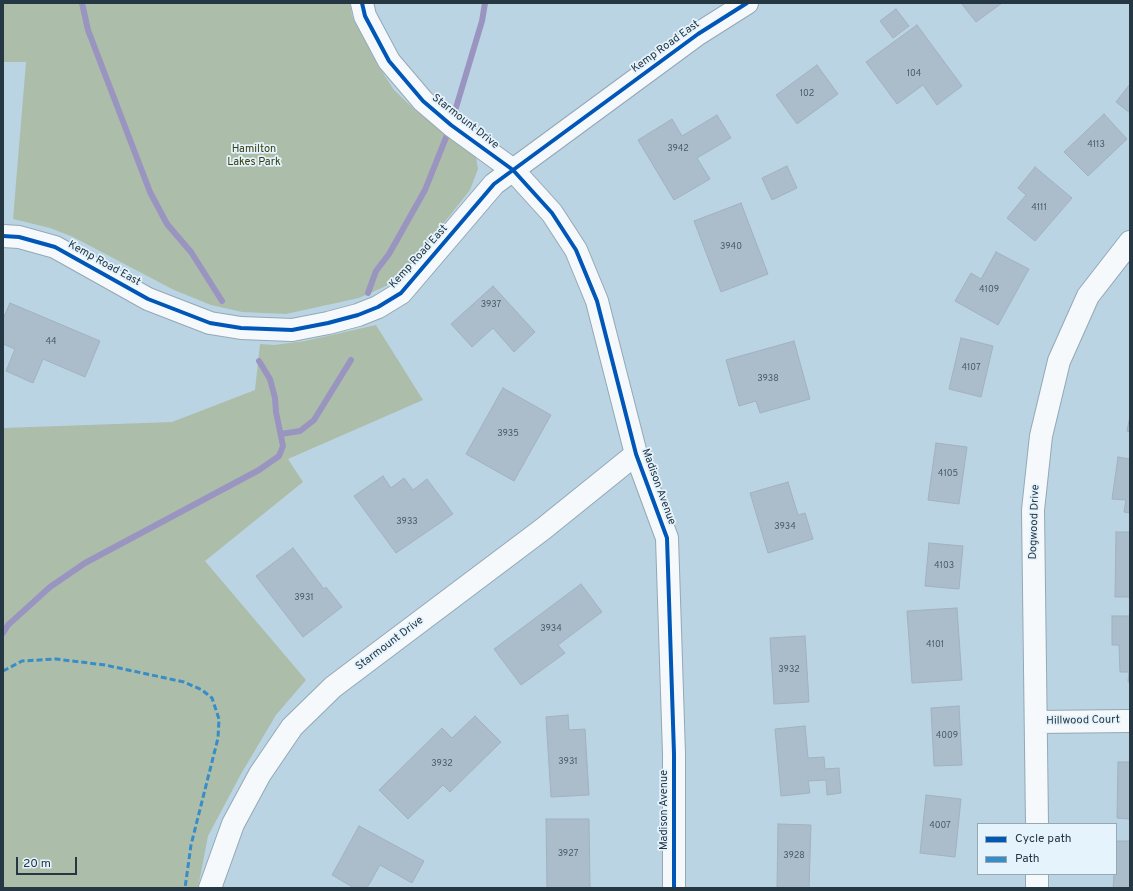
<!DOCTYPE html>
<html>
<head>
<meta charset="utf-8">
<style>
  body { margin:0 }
  #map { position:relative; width:1133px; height:891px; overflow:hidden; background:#bad4e4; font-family:Overpass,sans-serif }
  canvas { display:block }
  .frame { position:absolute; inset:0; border:4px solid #243743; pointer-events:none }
  .legend { position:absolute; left:977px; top:823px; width:140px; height:52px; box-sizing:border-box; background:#e5f3fd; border:1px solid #98a8b3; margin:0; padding:5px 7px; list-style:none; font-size:12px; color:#243743 }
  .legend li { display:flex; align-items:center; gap:8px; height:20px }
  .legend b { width:20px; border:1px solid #98a8b3 }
  .scale { position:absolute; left:16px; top:857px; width:61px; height:18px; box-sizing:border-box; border:2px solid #243743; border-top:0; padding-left:5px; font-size:12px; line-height:14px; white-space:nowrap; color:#243743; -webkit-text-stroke:3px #e5f3fd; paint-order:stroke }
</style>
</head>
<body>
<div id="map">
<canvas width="1133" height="891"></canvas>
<div class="frame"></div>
<ul class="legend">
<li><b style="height:5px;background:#0057b8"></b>Cycle path</li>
<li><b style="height:5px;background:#388cc8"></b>Path</li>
</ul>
<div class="scale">20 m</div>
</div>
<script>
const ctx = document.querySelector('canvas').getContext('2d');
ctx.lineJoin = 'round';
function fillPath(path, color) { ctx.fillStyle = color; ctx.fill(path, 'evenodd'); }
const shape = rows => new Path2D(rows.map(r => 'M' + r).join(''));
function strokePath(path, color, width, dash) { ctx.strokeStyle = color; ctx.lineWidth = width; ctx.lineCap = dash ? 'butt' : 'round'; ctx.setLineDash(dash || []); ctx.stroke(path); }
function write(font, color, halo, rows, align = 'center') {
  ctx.font = font + ' Overpass,sans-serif'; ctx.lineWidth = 3.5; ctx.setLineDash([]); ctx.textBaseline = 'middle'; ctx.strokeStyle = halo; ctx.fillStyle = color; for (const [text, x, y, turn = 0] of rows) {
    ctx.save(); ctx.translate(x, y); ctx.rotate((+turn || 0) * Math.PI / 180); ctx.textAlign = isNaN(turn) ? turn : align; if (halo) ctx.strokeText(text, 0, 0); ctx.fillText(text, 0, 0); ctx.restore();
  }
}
fillPath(shape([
  [3,3,350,3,352,16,377,64,394,90,415,110,476,157,478,169,470,190,410,266,386,286,359,298,286,314,242,312,211,305,174,290,73,237,50,228,13,219,26,62,3,62],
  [376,325,423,400,288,459,303,482,205,561,306,680,276,715,241,774,208,836,198,888,3,888,3,428,172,422,255,390,260,344,274,345,305,341]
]), '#acbeaa');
strokePath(shape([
  [82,3,88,30,150,192,167,224,191,252,222,301],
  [452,121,482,21,485,3],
  [368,293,376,271,389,254,425,190,449,130],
  [281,434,300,431,314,420,351,360],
  [3,633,8,625,50,587,85,563,259,470,279,456,283,446,276,412,275,398,270,379,259,361]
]), '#9a94c1', 6);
const building = shape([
  [961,3,1002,3,976,22,961,3],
  [896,9,909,26,893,38,880,21,896,9],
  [917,25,962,86,937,105,923,85,897,104,866,62,917,25],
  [817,65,838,94,797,124,776,95,817,65],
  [1130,84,1130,113,1116,102,1130,84],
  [1104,114,1127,139,1088,176,1064,152,1104,114],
  [717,115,731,138,697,158,710,179,674,200,638,140,672,119,682,136,717,115],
  [787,166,797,188,772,200,762,178,787,166],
  [1035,167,1072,198,1035,241,1007,218,1026,195,1018,188,1035,167],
  [741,203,768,274,721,292,694,221,741,203],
  [996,252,1029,269,998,325,955,301,971,273,981,279,996,252],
  [493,286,535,332,514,352,493,328,472,347,451,324,493,286],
  [10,303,100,341,85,377,43,359,33,383,6,371,15,349,3,344,3,319,10,303],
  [961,338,993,346,981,397,949,389,961,338],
  [794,341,810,399,760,413,756,401,739,406,726,360,794,341],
  [503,388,551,415,514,481,466,454,503,388],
  [1130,416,1130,432,1127,431,1130,416],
  [936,443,967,447,959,504,928,500,936,443],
  [1118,457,1130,459,1130,513,1124,512,1126,500,1112,499,1118,457],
  [383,476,391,488,404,478,413,490,427,479,453,514,396,553,354,496,383,476],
  [788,482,798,515,805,513,813,539,768,553,750,493,788,482],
  [1116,532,1130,532,1130,597,1115,597,1116,532],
  [929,543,963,546,959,589,925,586,929,543],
  [293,548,324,589,326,587,342,607,303,637,256,576,293,548],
  [581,584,602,612,558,645,565,653,521,685,494,649,581,584],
  [957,608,962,680,912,683,907,611,957,608],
  [1112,616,1130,616,1130,682,1128,682,1129,672,1120,672,1119,645,1112,645,1112,616],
  [805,636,809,702,774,704,770,638,805,636],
  [959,706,962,765,934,766,931,708,959,706],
  [568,715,569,730,585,729,589,795,551,797,546,717,568,715],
  [475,716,501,742,450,792,443,785,408,819,379,790,442,728,452,738,475,716],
  [805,726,808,758,824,757,825,769,839,768,841,793,827,795,826,780,808,781,810,793,781,796,775,729,805,726],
  [1118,762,1130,762,1130,819,1117,818,1118,762],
  [926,795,961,799,955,857,920,853,926,795],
  [546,819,589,819,590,888,547,888,546,819],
  [778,824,811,825,809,888,777,888,778,824],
  [359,826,424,861,412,883,380,865,367,888,354,888,332,875,359,826],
  [1116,841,1130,841,1130,888,1113,888,1114,874,1116,874,1116,841]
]);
fillPath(building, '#abbccb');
strokePath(building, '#a1b1c0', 1);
const street = shape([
  [362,3,365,16,389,61,423,101,451,125,513,170,552,213,576,250,597,301,636,454,667,538,674,754,674,888],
  [3,236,19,237,55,247,148,299,210,323,241,328,292,330,328,323,358,315,378,307,401,293,494,184,698,34,747,3],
  [1036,722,1130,721],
  [1037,824,1033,510,1041,436,1059,361,1088,296,1130,242],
  [1037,874,1037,888],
  [210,888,233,824,260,774,292,727,333,687,543,529,636,454]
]);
strokePath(street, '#94a8b5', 24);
strokePath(street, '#f5f9fb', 22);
strokePath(shape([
  [3,671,22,661,56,659,105,665,184,682,202,690,212,698,219,719,218,738,191,845,185,888]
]), '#388cc8', 3, [6, 3]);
strokePath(shape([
  [362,3,365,16,389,61,423,101,451,125,513,170,552,213,576,250,597,301,636,454,667,538,674,754,674,888],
  [3,236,19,237,55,247,148,299,210,323,241,328,292,330,328,323,358,315,378,307,401,293,494,184,698,34,747,3]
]), '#0057b8', 4);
write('9px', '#495b68', null, [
  ["104",914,74],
  ["102",807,94],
  ["4113",1096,145],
  ["3942",678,149],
  ["4111",1039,208],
  ["3940",731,247],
  ["4109",989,290],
  ["3937",491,305],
  ["44",51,342],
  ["4107",971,368],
  ["3938",768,379],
  ["3935",508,434],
  ["4105",948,474],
  ["3933",407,522],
  ["3934",785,527],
  ["4103",944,566],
  ["3931",304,598],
  ["3934",551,629],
  ["4101",935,645],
  ["3932",789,670],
  ["4009",947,736],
  ["3931",568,762],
  ["3932",442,764],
  ["4007",940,826],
  ["3927",568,854],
  ["3928",794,856]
]);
write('11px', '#243743', '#e5f3fd', [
  ["Kemp Road East",666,47,-36],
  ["Starmount Drive",465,122,38],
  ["Kemp Road East",419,257,-48],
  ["Kemp Road East",104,264,29],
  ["Madison Avenue",658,487,70],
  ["Dogwood Drive",1035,522,-88],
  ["Starmount Drive",390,644,-37],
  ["Hillwood Court",1083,721,-1],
  ["Madison Avenue",665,810,-90]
]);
write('11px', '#373f0f', '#e5f3fd', [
  ["Hamilton",254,150],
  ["Lakes Park",254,163]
]);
</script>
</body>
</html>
